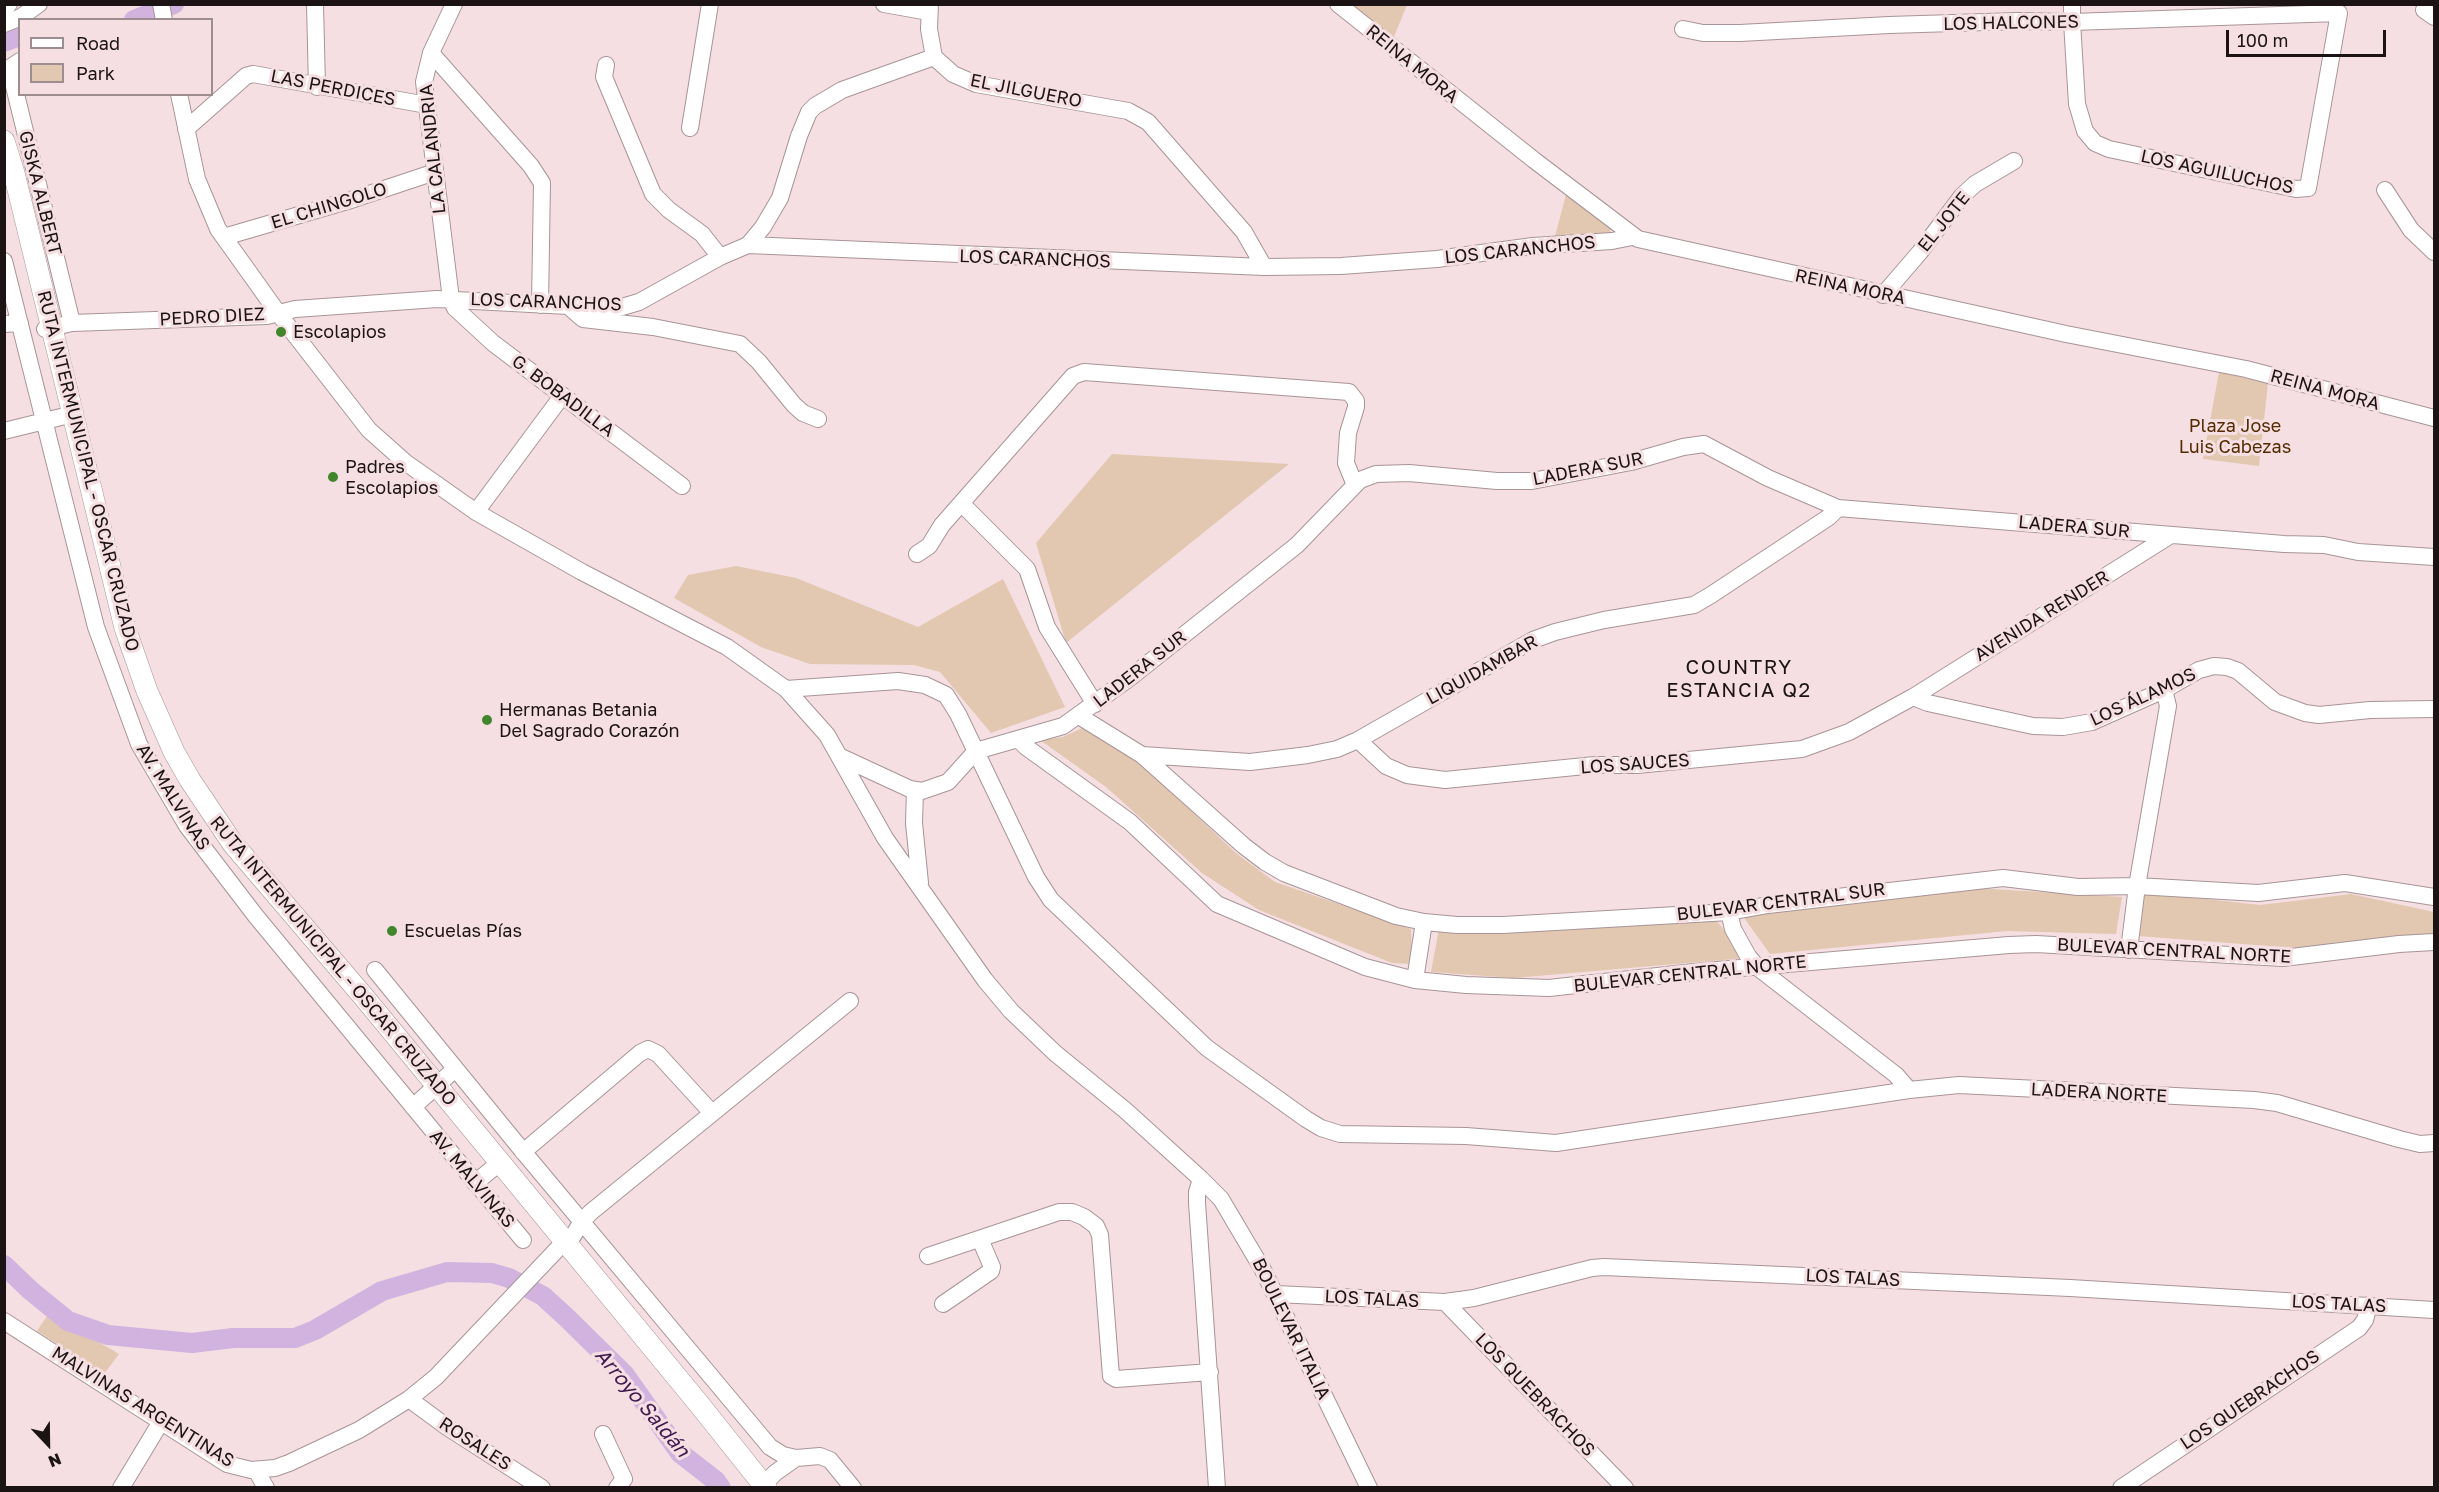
<!DOCTYPE html>
<html>
<head>
<meta charset="utf-8">
<style>
  body { margin:0 }
  #map { position:relative; width:2439px; height:1492px; overflow:hidden; background:#f5dfe2; font-family:"Golos Text",sans-serif }
  canvas { display:block }
  .frame { position:absolute; inset:0; border:6px solid #1b1314; pointer-events:none }
  .legend { position:absolute; left:18px; top:18px; width:195px; height:78px; box-sizing:border-box; background:#f5dfe2; border:2px solid #9e8d90; margin:0; padding:8px 10px; list-style:none; font-size:18px; color:#1b1314 }
  .legend li { display:flex; align-items:center; gap:12px; height:30px }
  .legend b { width:30px; border:2px solid #9e8d90 }
  .north { position:absolute; left:18px; top:1414px; width:60px; height:60px; -webkit-text-stroke:4px #f5dfe2; paint-order:stroke; rotate:158deg; font-size:16px; font-weight:700; line-height:24px; text-align:center; color:#1b1314 }
  .north::after { content:''; display:block; margin:auto; width:21px; height:27px; background:#1b1314; clip-path:polygon(50% 0,100% 100%,50% 72%,0 100%) }
  .scale { position:absolute; left:2226px; top:30px; width:160px; height:27px; box-sizing:border-box; border:3px solid #1b1314; border-top:0; padding-left:8px; font-size:18px; line-height:21px; white-space:nowrap; color:#1b1314; -webkit-text-stroke:4px #f5dfe2; paint-order:stroke }
</style>
</head>
<body>
<div id="map">
<canvas width="2439" height="1492"></canvas>
<div class="frame"></div>
<ul class="legend">
<li><b style="height:8px;background:#fff"></b>Road</li>
<li><b style="height:16px;background:#e2c7b1"></b>Park</li>
</ul>
<div class="north">N</div>
<div class="scale">100 m</div>
</div>
<script>
const ctx = document.querySelector('canvas').getContext('2d');
ctx.lineJoin = 'round';
function fillPath(path, color) { ctx.fillStyle = color; ctx.fill(path, 'evenodd'); }
const shape = rows => new Path2D(rows.map(r => 'M' + r).join(''));
function strokePath(path, color, width, dash) { ctx.strokeStyle = color; ctx.lineWidth = width; ctx.lineCap = dash ? 'butt' : 'round'; ctx.setLineDash(dash || []); ctx.stroke(path); }
function write(font, color, halo, rows, align = 'center') {
  ctx.font = font + ' "Golos Text",sans-serif'; ctx.lineWidth = 6; ctx.setLineDash([]); ctx.textBaseline = 'middle'; ctx.strokeStyle = halo; ctx.fillStyle = color; for (const [text, x, y, turn = 0] of rows) {
    ctx.save(); ctx.translate(x, y); ctx.rotate((+turn || 0) * Math.PI / 180); ctx.textAlign = isNaN(turn) ? turn : align; if (halo) ctx.strokeText(text, 0, 0); ctx.fillText(text, 0, 0); ctx.restore();
  }
}
fillPath(shape([
  [1350,5,1407,5,1393,39],
  [1567,191,1611,229,1607,237,1554,240],
  [2219,372,2268,383,2259,466,2203,459],
  [1112,454,1289,464,1066,643,1036,543],
  [736,566,796,578,918,627,1003,579,1065,707,991,733,940,672,914,665,810,664,761,647,674,598,688,575],
  [1082,728,1134,757,1237,854,1275,882,1411,929,1412,964,1392,963,1259,910,1202,873,1106,787,1040,740,1063,737],
  [1959,887,2122,897,2116,934,2007,931,1770,954,1742,915],
  [2144,892,2260,905,2351,894,2434,912,2434,937,2294,948,2138,936],
  [1714,917,1745,958,1514,978,1431,972,1439,929],
  [49,1313,119,1354,104,1374,37,1331]
]), '#e2c7b1');
strokePath(shape([
  [134,20,174,4],
  [4,42,20,36],
  [4,1265,30,1290,68,1321,108,1335,192,1343,233,1338,295,1338,315,1330,382,1291,447,1272,492,1273,509,1278,543,1296,566,1317,625,1375,680,1453,716,1481,721,1488]
]), '#d2b3df', 20);
const minor = shape([
  [161,4,164,20],
  [315,4,317,87],
  [454,4,431,53,424,82,451,299,455,308,493,343,682,486],
  [884,4,929,12],
  [930,4,929,29,934,57,953,74,976,84,1128,111,1148,122,1244,232,1264,267],
  [1338,4,1534,160,1638,239,2066,334,2246,369,2434,418],
  [4,9,9,4],
  [2424,10,2434,17],
  [4,24,21,17,39,4],
  [1683,29,1703,33,1740,33,1889,25,2018,21,2072,22,2339,13,2308,188,2296,189,2109,149,2095,143,2085,131,2077,104,2072,22,2072,4],
  [431,53,531,166,542,183,540,305],
  [20,61,11,67,11,74,72,323],
  [606,65,604,77,653,194,669,210,702,234,720,257],
  [179,94,197,179,218,229,278,313,369,430,405,462,476,512,582,572,727,647,786,689,827,735,885,838,985,980,1011,1011,1055,1053,1125,1110,1201,1179,1197,1192,1197,1203,1217,1488],
  [690,128,710,4],
  [186,129,246,76,253,74,427,105],
  [2385,190,2411,230,2434,252],
  [224,237,354,199,435,172],
  [748,245,763,227,780,198,799,136,809,112,815,106,842,90,934,57],
  [4,261,96,627,139,744,187,826,255,915,523,1240],
  [1883,295,1920,252,1962,196,1975,184,2014,161],
  [568,306,583,319,653,327,740,344,759,362,794,405,803,413,818,419],
  [4,324,20,323],
  [45,329,72,323,267,316,295,309,437,299,568,306,622,307,639,302,720,257,748,245,1264,267,1341,266,1437,259,1533,246,1612,241,1632,237],
  [4,431,65,416],
  [962,504,1027,569,1047,627,1095,704],
  [476,512,562,396],
  [917,554,929,546,942,525,1073,376,1084,372,1349,392,1356,401,1356,407,1348,433,1346,463,1355,485],
  [786,689,898,681,925,685,946,695,958,714,1036,877,1051,900,1207,1048,1306,1119,1321,1128,1340,1134,1466,1136,1556,1143,1909,1090,1959,1085,2254,1100,2277,1103,2399,1139,2420,1144,2434,1143],
  [1913,697,1928,703,2033,726,2063,727,2092,722,2164,690,2199,670,2214,666,2227,667,2238,671,2275,702,2305,713,2319,715,2370,710,2434,709],
  [1079,716,1142,755,1244,846,1265,862,1284,873,1396,916,1424,922,1457,925,1503,925,1729,912,1768,905,2003,878,2078,887,2137,886,2258,893,2345,883,2434,897],
  [1018,739,1026,747,1130,822,1217,904,1365,967,1415,980,1466,985,1549,988,1694,972,2009,945,2036,944,2283,958,2399,944,2434,942],
  [1358,740,1386,766,1407,775,1445,780,1595,765,1637,765,1802,749,1849,732,1913,697,2171,535],
  [1142,755,1250,762,1308,755,1337,749,1358,740,1533,640,1555,632,1604,620,1694,605,1711,595,1829,517,1838,508],
  [841,757,910,789,922,791,948,782,976,751,1063,726,1131,677,1297,545,1360,480,1376,474,1409,473,1497,481,1532,481,1631,462,1683,447,1704,444,1768,478,1838,508,2284,544,2324,545,2358,552,2434,557],
  [915,790,914,823,920,883],
  [1729,912,1733,929,1748,956,1757,967,1896,1075,1909,1090],
  [2129,950,2137,886,2168,706,2164,690],
  [375,970,521,1149,770,1447,783,1455,796,1458,820,1456,830,1460,853,1488],
  [1415,980,1424,922],
  [413,1107,455,1069],
  [523,1152,640,1053,648,1049,658,1054,712,1113],
  [1201,1179,1221,1199,1263,1270,1369,1488],
  [475,1183,492,1169],
  [928,1256,1059,1212,1072,1212,1084,1217,1096,1226,1100,1235,1111,1376,1116,1379,1210,1372],
  [1276,1294,1445,1302,1474,1298,1592,1268,1604,1267,2070,1288,2434,1310],
  [1445,1302,1625,1488],
  [943,1304,991,1271,992,1267,980,1239],
  [4,1321,227,1464,251,1470,275,1468,289,1463,359,1430,409,1399,436,1377,565,1241,573,1236,582,1221,591,1212,850,1001],
  [409,1399,447,1427,542,1488],
  [603,1434,624,1479,617,1488],
  [256,1470,266,1488],
  [121,1488,162,1420],
  [766,1488,768,1480,775,1473,796,1458],
  [2121,1488,2359,1328,2365,1320,2369,1305]
]);
const major = shape([
  [4,141,14,173,125,628,147,691,174,752,190,780,233,844,363,996,699,1404,766,1488]
]);
strokePath(minor, '#a89497', 18);
strokePath(major, '#a89497', 22);
strokePath(minor, '#fff', 16);
strokePath(major, '#fff', 21);
for (const [x, y, r, color] of [
  [281,332,6,"#41862b"],
  [333,477,6,"#41862b"],
  [487,720,6,"#41862b"],
  [392,931,6,"#41862b"]
]) { const dot = new Path2D(); dot.arc(x, y, r, 0, 2 * Math.PI); ctx.fillStyle = color; ctx.fill(dot); strokePath(dot, '#f5dfe2', 2); }
write('18px', '#1b1314', '#f5dfe2', [
  ["LOS HALCONES",2011,23,-1],
  ["REINA MORA",1412,64,39],
  ["LAS PERDICES",333,88,11],
  ["EL JILGUERO",1026,91,11],
  ["LA CALANDRIA",433,149,-96],
  ["LOS AGUILUCHOS",2217,172,12],
  ["GISKA ALBERT",40,193,76],
  ["EL CHINGOLO",329,206,-17],
  ["EL JOTE",1944,222,-51],
  ["LOS CARANCHOS",1520,250,-6],
  ["LOS CARANCHOS",1035,259,2],
  ["REINA MORA",1850,287,12],
  ["LOS CARANCHOS",546,302,2],
  ["PEDRO DIEZ",212,317,-3],
  ["REINA MORA",2325,390,15],
  ["G. BOBADILLA",563,396,37],
  ["LADERA SUR",1588,469,-11],
  ["RUTA INTERMUNICIPAL - OSCAR CRUZADO",88,471,76],
  ["LADERA SUR",2074,527,5],
  ["AVENIDA RENDER",2042,616,-32],
  ["LADERA SUR",1140,669,-38],
  ["LIQUIDAMBAR",1482,670,-29],
  ["LOS ÁLAMOS",2143,697,-25],
  ["LOS SAUCES",1635,764,-4],
  ["AV. MALVINAS",173,797,58],
  ["BULEVAR CENTRAL SUR",1781,902,-7],
  ["BULEVAR CENTRAL NORTE",2174,951,3],
  ["RUTA INTERMUNICIPAL - OSCAR CRUZADO",333,961,50],
  ["BULEVAR CENTRAL NORTE",1690,974,-6],
  ["LADERA NORTE",2099,1093,3],
  ["AV. MALVINAS",472,1179,50],
  ["LOS TALAS",1853,1278,3],
  ["LOS TALAS",1372,1299,3],
  ["LOS TALAS",2339,1304,3],
  ["BOULEVAR ITALIA",1291,1329,64],
  ["LOS QUEBRACHOS",1535,1395,46],
  ["LOS QUEBRACHOS",2250,1400,-34],
  ["MALVINAS ARGENTINAS",143,1407,32],
  ["ROSALES",475,1444,33]
]);
write('18px', '#1b1314', '#f5dfe2', [
  ["Escolapios",293,332],
  ["Padres",345,467],
  ["Escolapios",345,488],
  ["Hermanas Betania",499,710],
  ["Del Sagrado Corazón",499,731],
  ["Escuelas Pías",404,931]
], 'left');
write('18px', '#542b00', '#f5dfe2', [
  ["Plaza Jose",2235,426],
  ["Luis Cabezas",2235,447]
]);
ctx.letterSpacing = '1.5px';
write('20px', '#1b1314', '#f5dfe2', [
  ["COUNTRY",1739,668],
  ["ESTANCIA Q2",1739,691]
]);
ctx.letterSpacing = '0px';
write('italic 20px', '#40194e', '#f5dfe2', [
  ["Arroyo Saldán",642,1403,50]
]);
</script>
</body>
</html>
